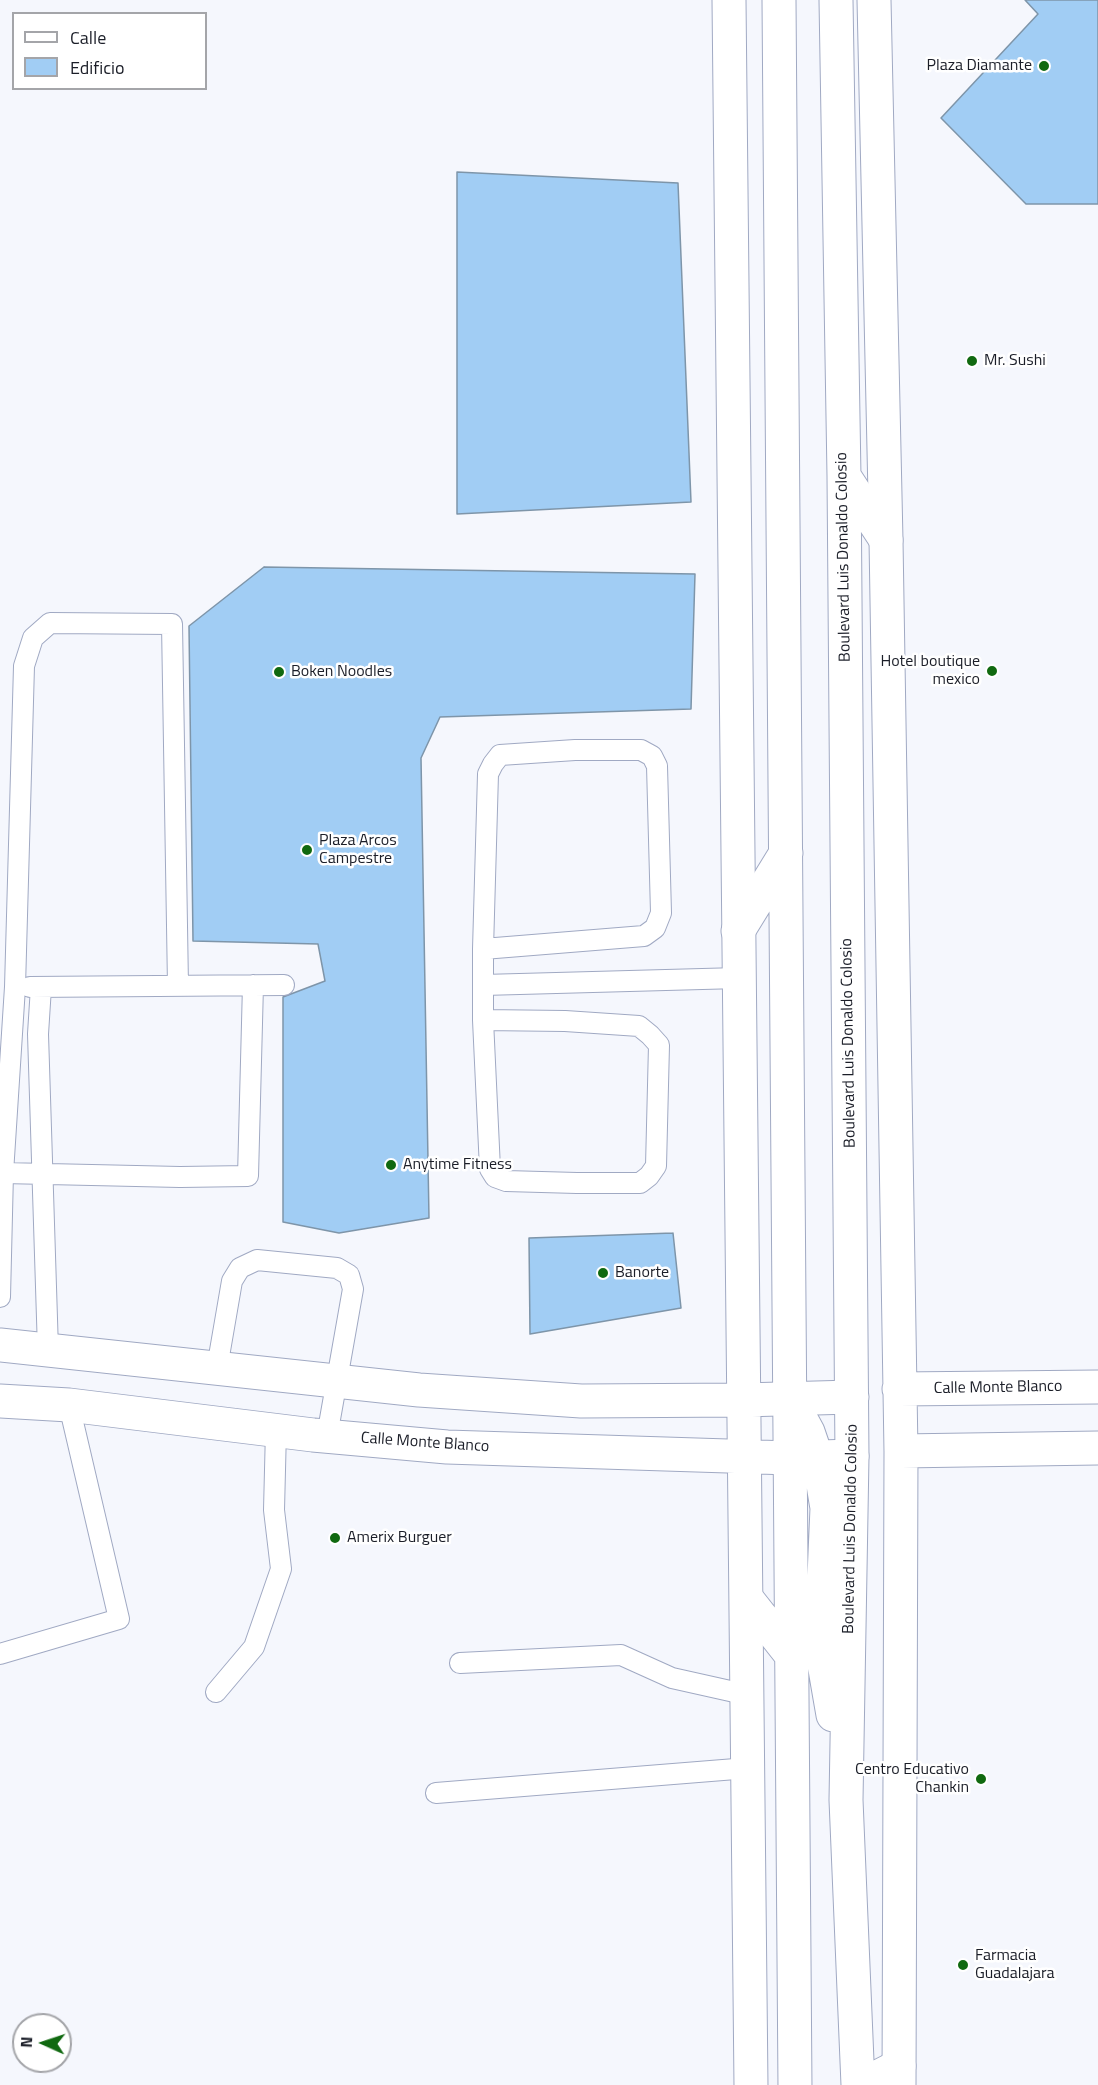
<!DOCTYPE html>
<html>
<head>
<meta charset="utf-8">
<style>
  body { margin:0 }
  #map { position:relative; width:1098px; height:2085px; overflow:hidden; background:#f5f7fd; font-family:"Titillium Web",sans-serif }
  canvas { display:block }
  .legend { position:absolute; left:12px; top:12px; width:195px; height:78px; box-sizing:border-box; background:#fff; border:2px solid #a4a5a9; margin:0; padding:8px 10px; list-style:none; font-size:18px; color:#1b1e28 }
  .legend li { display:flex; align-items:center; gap:12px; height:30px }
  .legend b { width:30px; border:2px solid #a4a5a9 }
  .north { position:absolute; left:12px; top:2013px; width:60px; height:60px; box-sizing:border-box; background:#fff; border:2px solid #a4a5a9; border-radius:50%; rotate:273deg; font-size:16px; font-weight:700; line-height:24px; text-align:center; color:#1b1e28 }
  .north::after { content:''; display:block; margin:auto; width:21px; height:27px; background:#106910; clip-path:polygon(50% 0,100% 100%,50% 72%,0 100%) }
</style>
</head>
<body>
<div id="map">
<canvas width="1098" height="2085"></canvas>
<ul class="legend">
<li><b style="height:8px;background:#fff"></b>Calle</li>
<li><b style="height:16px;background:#a1cdf4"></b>Edificio</li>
</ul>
<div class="north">N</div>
</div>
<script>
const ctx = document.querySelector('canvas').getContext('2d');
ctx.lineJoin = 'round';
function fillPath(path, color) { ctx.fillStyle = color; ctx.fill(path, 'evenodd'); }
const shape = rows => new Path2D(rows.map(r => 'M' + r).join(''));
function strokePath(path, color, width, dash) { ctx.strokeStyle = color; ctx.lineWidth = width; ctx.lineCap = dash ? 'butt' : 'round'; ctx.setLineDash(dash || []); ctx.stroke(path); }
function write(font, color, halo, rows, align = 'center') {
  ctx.font = font + ' "Titillium Web",sans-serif'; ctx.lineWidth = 5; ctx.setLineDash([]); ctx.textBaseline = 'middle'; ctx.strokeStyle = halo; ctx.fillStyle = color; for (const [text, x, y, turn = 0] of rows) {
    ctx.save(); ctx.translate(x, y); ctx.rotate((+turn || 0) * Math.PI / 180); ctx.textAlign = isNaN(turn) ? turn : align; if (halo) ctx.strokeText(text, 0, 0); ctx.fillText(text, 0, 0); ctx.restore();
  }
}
const building = shape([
  [1025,0,1098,0,1098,204,1026,204,941,118,1038,14,1025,0],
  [457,172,678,183,691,502,457,514,457,172],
  [264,567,695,574,691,709,440,717,421,758,429,1218,339,1233,283,1222,283,997,325,981,318,944,193,941,189,626,264,567],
  [673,1233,681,1308,530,1334,529,1238,673,1233]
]);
fillPath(building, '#a1cdf4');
strokePath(building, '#7e95a9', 1.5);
const service = shape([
  [483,949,644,936,655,928,661,913,657,766,652,756,641,750,575,750,500,755,493,764,488,774,483,949,483,1020,490,1169,495,1177,506,1181,577,1183,640,1183,649,1176,656,1166,659,1045,650,1035,639,1026,565,1021,483,1020],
  [483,985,739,978],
  [30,987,284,985],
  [41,987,38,1034,48,1350],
  [3,1173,180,1177,248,1176,253,985],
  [0,1297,3,1173,15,987,24,666,33,638,50,623,172,624,178,986],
  [217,1368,232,1281,240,1268,257,1260,337,1268,349,1275,353,1289,327,1436],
  [0,1654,119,1619,69,1405],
  [460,1663,621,1655,672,1678,748,1695],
  [216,1692,254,1647,281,1569,274,1510,276,1430],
  [436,1793,748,1768]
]);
const minor = shape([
  [729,0,751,2085],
  [874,0,886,540,901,1451,899,2085],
  [0,1345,419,1390,581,1401,743,1400,852,1397],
  [899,1389,1098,1387],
  [0,1401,69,1405,313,1435,447,1447,790,1458,852,1456],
  [901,1451,1098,1448]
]);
const secondary = shape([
  [779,0,795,2085],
  [836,0,844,476,852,1456,846,1800,858,2085],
  [844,476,886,540],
  [738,931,786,853],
  [795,1408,808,1432,820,1467,827,1508,821,1646,833,1715],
  [747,1599,792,1656],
  [862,2085,899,2066]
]);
strokePath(service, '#a0a9c3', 22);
strokePath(minor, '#a0a9c3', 35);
strokePath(secondary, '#a0a9c3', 35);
strokePath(service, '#fff', 20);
strokePath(minor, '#fff', 33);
strokePath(secondary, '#fff', 33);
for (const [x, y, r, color] of [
  [1044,66,6,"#106910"],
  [972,361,6,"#106910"],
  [992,671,6,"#106910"],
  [279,672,6,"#106910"],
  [307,850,6,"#106910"],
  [391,1165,6,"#106910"],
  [603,1273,6,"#106910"],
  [335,1538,6,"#106910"],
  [981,1779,6,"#106910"],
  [963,1965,6,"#106910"]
]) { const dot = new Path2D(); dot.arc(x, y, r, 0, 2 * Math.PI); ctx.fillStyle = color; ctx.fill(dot); strokePath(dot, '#fff', 2); }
write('16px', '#1b1e28', '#fff', [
  ["Plaza Diamante",1032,66,"right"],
  ["Mr. Sushi",984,361],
  ["Hotel boutique",980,662,"right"],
  ["mexico",980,680,"right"],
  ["Boken Noodles",291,672],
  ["Plaza Arcos",319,841],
  ["Campestre",319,859],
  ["Anytime Fitness",403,1165],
  ["Banorte",615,1273],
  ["Amerix Burguer",347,1538],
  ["Centro Educativo",969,1770,"right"],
  ["Chankin",969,1788,"right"],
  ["Farmacia",975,1956],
  ["Guadalajara",975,1974]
], 'left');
write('16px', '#1b1e28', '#fff', [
  ["Boulevard Luis Donaldo Colosio",844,557,-91],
  ["Boulevard Luis Donaldo Colosio",849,1043,-91],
  ["Calle Monte Blanco",998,1388,-1],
  ["Calle Monte Blanco",425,1443,4],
  ["Boulevard Luis Donaldo Colosio",851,1529,-89]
]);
</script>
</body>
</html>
